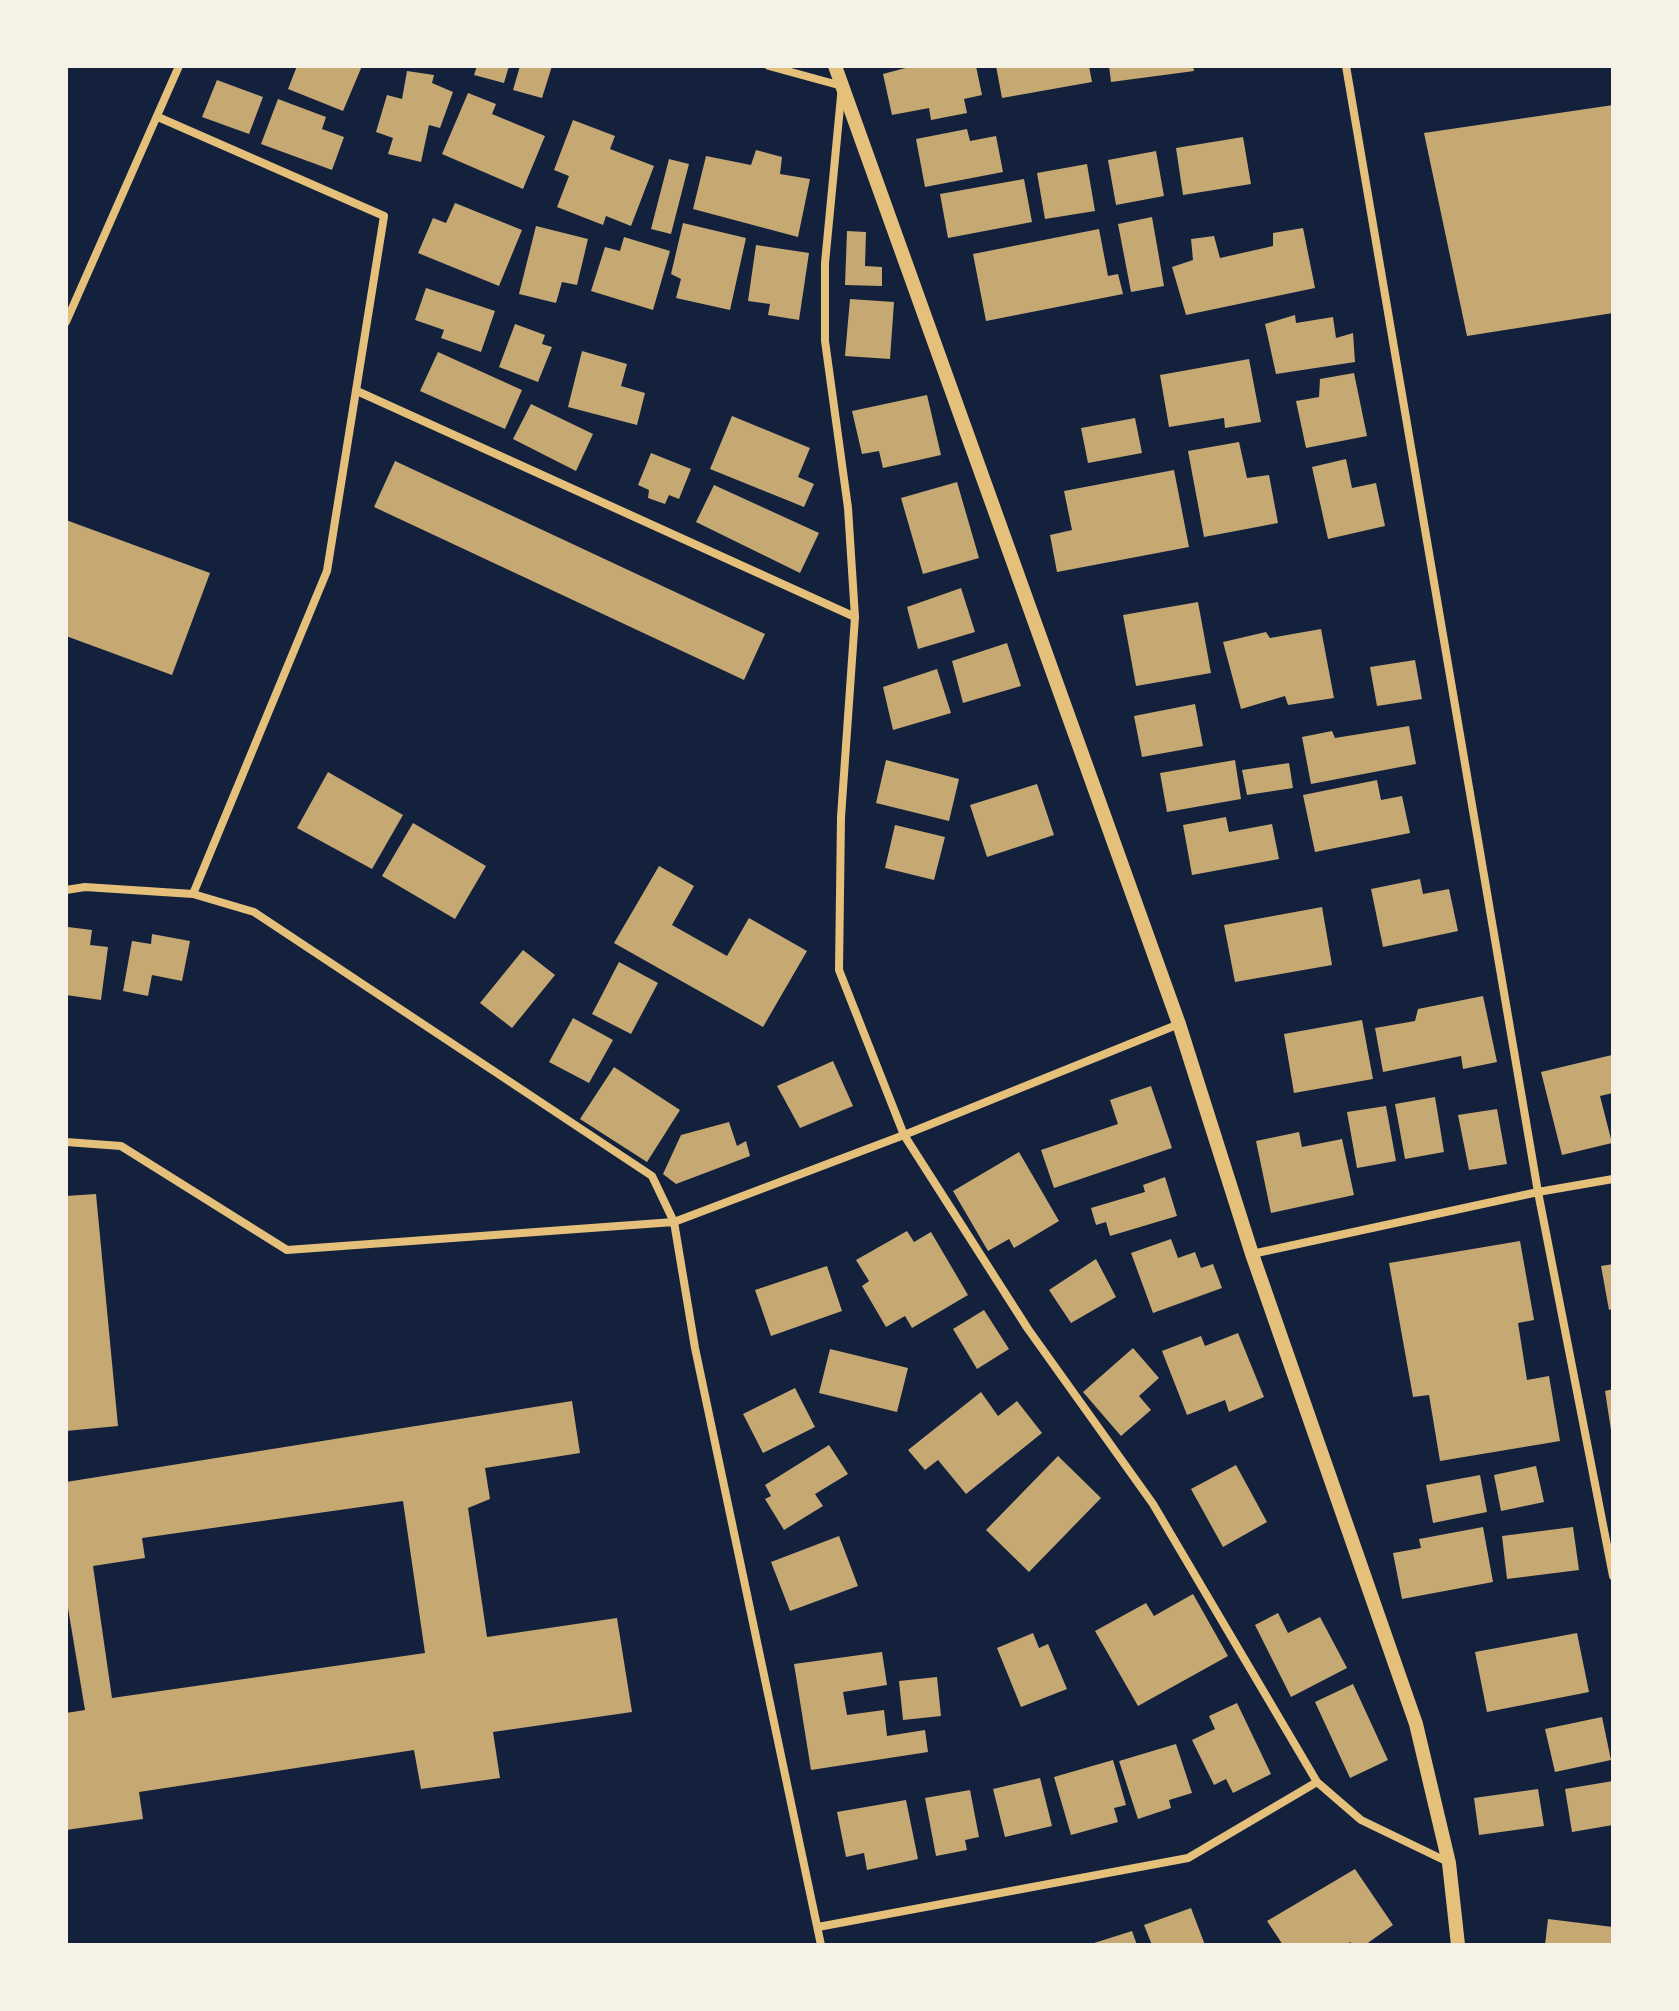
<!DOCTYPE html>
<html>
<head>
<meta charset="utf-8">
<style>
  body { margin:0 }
  #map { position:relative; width:1679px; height:2011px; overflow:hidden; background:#14213d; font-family:Mulish,sans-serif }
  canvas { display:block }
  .frame { position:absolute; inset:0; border:68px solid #f6f1e7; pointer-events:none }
</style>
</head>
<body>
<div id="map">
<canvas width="1679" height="2011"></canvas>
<div class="frame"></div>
</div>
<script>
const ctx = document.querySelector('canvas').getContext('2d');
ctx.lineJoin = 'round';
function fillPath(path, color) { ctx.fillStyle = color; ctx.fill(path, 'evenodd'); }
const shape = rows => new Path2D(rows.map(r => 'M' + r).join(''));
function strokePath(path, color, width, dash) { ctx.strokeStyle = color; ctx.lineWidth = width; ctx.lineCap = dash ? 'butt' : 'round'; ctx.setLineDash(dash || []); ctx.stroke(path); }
fillPath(shape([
  [297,66,362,66,343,111,288,89],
  [477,66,509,66,504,83,474,75],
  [520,66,552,66,542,98,513,90],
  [913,66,976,66,982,95,964,99,967,113,931,120,929,108,892,115,883,74],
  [996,66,1089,66,1092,82,1002,98],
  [1109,66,1193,66,1194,71,1111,82],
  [407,71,434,75,432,83,453,92,440,128,429,125,421,162,388,154,393,138,376,132,387,95,402,99],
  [217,80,263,97,249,134,202,117],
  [468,93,496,104,492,114,545,136,523,189,442,154],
  [278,99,326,117,322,129,344,137,332,170,261,144],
  [1613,105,1613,313,1467,336,1424,133],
  [573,120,615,136,610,149,654,166,631,226,606,216,603,225,557,207,569,176,554,170],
  [967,129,970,141,996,136,1003,172,925,187,916,139],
  [1243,137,1251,184,1183,195,1176,148],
  [756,150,782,157,780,174,810,179,798,237,693,209,706,156,751,165],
  [1156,151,1164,196,1116,205,1108,160],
  [669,159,689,164,671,234,651,229],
  [1087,164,1095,211,1045,219,1037,173],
  [1024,179,1032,222,948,238,940,194],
  [455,203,522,230,499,286,418,253,433,218,446,223],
  [1152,217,1164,286,1131,292,1118,224],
  [683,223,746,238,730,310,676,298,681,279,671,274],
  [536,226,588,239,577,285,562,282,556,303,519,294],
  [1303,228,1315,288,1186,315,1172,267,1193,260,1191,239,1214,236,1220,258,1273,246,1273,233],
  [1099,229,1108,276,1118,274,1123,294,986,321,973,254],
  [847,231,866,232,865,266,882,267,882,286,845,285],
  [624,237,670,251,653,310,591,291,605,247,620,251],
  [756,245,809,253,799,320,768,315,770,304,748,301],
  [426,288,495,311,481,352,441,338,444,330,415,320],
  [850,299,894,302,890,359,845,356],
  [1295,315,1296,323,1333,317,1336,338,1353,333,1355,362,1276,374,1265,324],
  [515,324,545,335,542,344,552,347,538,382,499,367],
  [582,351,627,364,621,386,645,393,637,425,568,407],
  [438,352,522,390,505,429,420,391],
  [1249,359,1261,422,1225,428,1224,418,1169,427,1160,375],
  [1354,373,1367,436,1306,448,1296,401,1319,397,1320,379],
  [927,395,941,455,883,468,879,451,862,454,852,411],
  [531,404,593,434,576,471,513,439],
  [732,416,810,448,798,477,814,484,804,507,710,469],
  [1135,418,1142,453,1088,463,1081,428],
  [1239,442,1247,478,1269,475,1278,523,1204,537,1188,451],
  [651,453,691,469,679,499,669,495,665,504,648,498,649,490,638,485],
  [1346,459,1352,488,1376,483,1385,526,1328,539,1312,467],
  [395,461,765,634,744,680,374,507],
  [1174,470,1189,547,1057,572,1050,535,1072,530,1064,491],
  [957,482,979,558,923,574,901,498],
  [714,485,819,533,800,573,696,522],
  [66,520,210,573,172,675,66,636],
  [961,588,975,632,918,649,907,607],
  [1198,602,1211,673,1136,686,1123,615],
  [1321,629,1334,698,1288,705,1285,696,1241,709,1223,642,1266,632,1270,638],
  [1007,643,1021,686,963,703,952,661],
  [1415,660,1422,699,1377,706,1370,667],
  [937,669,951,713,893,730,883,687],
  [1195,704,1203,746,1142,757,1134,716],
  [1409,726,1416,764,1311,784,1302,737,1332,731,1335,738],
  [886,760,959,779,949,821,876,803],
  [1235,760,1241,799,1167,812,1160,773],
  [1289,763,1293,788,1247,795,1242,770],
  [328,772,403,815,372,869,297,828],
  [1377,780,1381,800,1402,796,1410,833,1315,852,1303,795],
  [1037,784,1054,835,987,857,970,805],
  [1226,817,1229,832,1272,824,1279,859,1192,875,1183,825],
  [413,823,486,866,455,919,382,876],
  [895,825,945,837,934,880,885,868],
  [659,866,694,886,672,925,727,956,749,918,807,951,763,1027,614,943],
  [1420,879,1423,894,1449,889,1458,931,1383,947,1371,889],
  [1322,907,1332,965,1235,982,1224,925],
  [68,927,92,930,90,945,108,947,101,1000,66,995,66,939],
  [152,934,190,941,182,981,152,975,148,996,123,991,132,941,151,944],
  [523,950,555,975,512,1028,480,1003],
  [619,962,658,983,631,1034,592,1014],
  [1483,996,1497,1062,1463,1069,1461,1056,1383,1072,1375,1028,1415,1021,1418,1009],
  [573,1018,613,1040,589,1083,549,1062],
  [1362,1020,1373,1079,1294,1093,1284,1034],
  [1612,1055,1613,1093,1600,1096,1612,1143,1562,1155,1541,1072],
  [833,1061,853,1106,800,1128,777,1086],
  [614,1067,680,1110,647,1162,580,1119],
  [1151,1086,1172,1148,1054,1188,1041,1150,1118,1124,1110,1100],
  [1435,1097,1444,1152,1405,1159,1395,1104],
  [1386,1106,1396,1161,1357,1168,1347,1112],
  [1497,1109,1507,1164,1469,1170,1458,1115],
  [729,1122,737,1146,746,1141,750,1156,676,1184,663,1174,681,1135],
  [1299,1132,1302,1147,1342,1139,1354,1195,1271,1213,1256,1141],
  [1019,1152,1059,1221,1014,1248,1009,1239,988,1251,953,1191],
  [1165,1177,1177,1216,1110,1236,1106,1222,1096,1225,1091,1208,1145,1192,1143,1185],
  [96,1194,118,1426,66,1431,66,1196],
  [907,1231,914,1242,931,1232,968,1295,912,1328,905,1316,886,1327,862,1286,869,1281,856,1260],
  [1171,1239,1178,1258,1195,1252,1201,1268,1213,1264,1222,1288,1153,1313,1131,1253],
  [1520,1241,1534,1320,1518,1323,1527,1380,1549,1376,1560,1441,1440,1461,1429,1395,1413,1397,1389,1263],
  [1096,1259,1116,1297,1071,1323,1049,1290],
  [1613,1264,1613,1309,1609,1310,1601,1266],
  [827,1266,842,1311,771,1336,755,1290],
  [984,1310,1009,1349,977,1369,953,1329],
  [1238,1333,1264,1397,1229,1412,1225,1400,1187,1415,1162,1351,1201,1336,1205,1346],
  [1133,1348,1159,1378,1139,1396,1151,1410,1121,1436,1083,1392],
  [830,1349,908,1368,897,1412,819,1393],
  [795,1388,815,1427,763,1453,743,1414],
  [1613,1389,1613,1430,1611,1430,1605,1391],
  [981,1392,998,1416,1017,1401,1042,1433,966,1494,938,1460,925,1470,908,1450],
  [572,1401,580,1453,485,1468,490,1499,468,1508,487,1637,617,1618,632,1712,493,1732,500,1778,421,1789,414,1750,139,1792,143,1819,66,1830,66,1713,85,1710,66,1596,66,1482],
  [403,1501,425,1653,112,1698,93,1566,145,1558,142,1538],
  [829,1445,848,1474,815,1494,823,1506,784,1530,765,1499,771,1496,765,1485],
  [1058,1456,1101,1498,1029,1572,986,1530],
  [1236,1465,1267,1522,1223,1547,1191,1489],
  [1536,1466,1544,1502,1501,1511,1494,1475],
  [1480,1475,1487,1512,1433,1523,1426,1485],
  [1483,1527,1493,1582,1402,1599,1393,1553,1421,1548,1419,1539],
  [1573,1527,1579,1570,1507,1579,1502,1536],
  [839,1536,858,1586,790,1611,771,1562],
  [1193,1594,1228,1656,1138,1706,1095,1631,1146,1603,1154,1616],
  [1278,1613,1288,1633,1320,1617,1347,1668,1291,1697,1255,1625],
  [1033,1633,1039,1648,1048,1644,1067,1689,1021,1707,997,1648],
  [1577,1633,1589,1692,1487,1712,1475,1652],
  [882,1652,887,1685,843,1692,847,1715,884,1710,887,1736,925,1730,928,1752,811,1770,794,1664],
  [937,1677,941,1716,903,1720,899,1681],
  [1353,1684,1388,1760,1350,1778,1315,1702],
  [1237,1703,1271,1774,1233,1793,1226,1779,1214,1785,1192,1740,1215,1729,1209,1716],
  [1602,1717,1611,1760,1555,1772,1545,1729],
  [1176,1744,1192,1793,1169,1800,1171,1808,1138,1819,1119,1761],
  [1113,1760,1126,1805,1114,1808,1118,1822,1071,1835,1054,1777],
  [1040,1778,1052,1826,1005,1837,993,1789],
  [1613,1781,1613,1825,1572,1832,1565,1789],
  [1538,1789,1544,1826,1479,1835,1474,1798],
  [970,1790,979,1837,965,1840,967,1850,936,1856,925,1798],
  [906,1800,918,1859,867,1870,864,1853,846,1857,837,1812],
  [1355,1869,1393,1925,1365,1945,1353,1945,1350,1942,1345,1945,1283,1945,1267,1921],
  [1191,1908,1205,1945,1152,1945,1144,1925],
  [1548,1919,1613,1927,1613,1945,1545,1945],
  [1132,1931,1137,1945,1091,1945,1091,1944]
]), '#c6a872');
strokePath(shape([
  [769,66,842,86,825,263,825,341,848,508,855,617,841,817,839,970,904,1135,1028,1329,1153,1504,1317,1782,1361,1820,1448,1862],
  [1346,66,1538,1192,1613,1576],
  [158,117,384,216,327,571,193,894],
  [66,322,179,66],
  [357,391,855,617],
  [66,890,85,887,193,894,254,912,652,1176,674,1222,695,1348,821,1945],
  [66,1142,121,1146,287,1250,674,1222,904,1135,1179,1024],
  [1252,1254,1538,1192,1613,1179],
  [818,1927,1188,1858,1317,1782]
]), '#e5c07b', 8);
strokePath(shape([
  [835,66,1179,1024,1252,1254,1416,1724,1449,1863,1458,1945]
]), '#e5c07b', 14);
</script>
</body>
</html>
